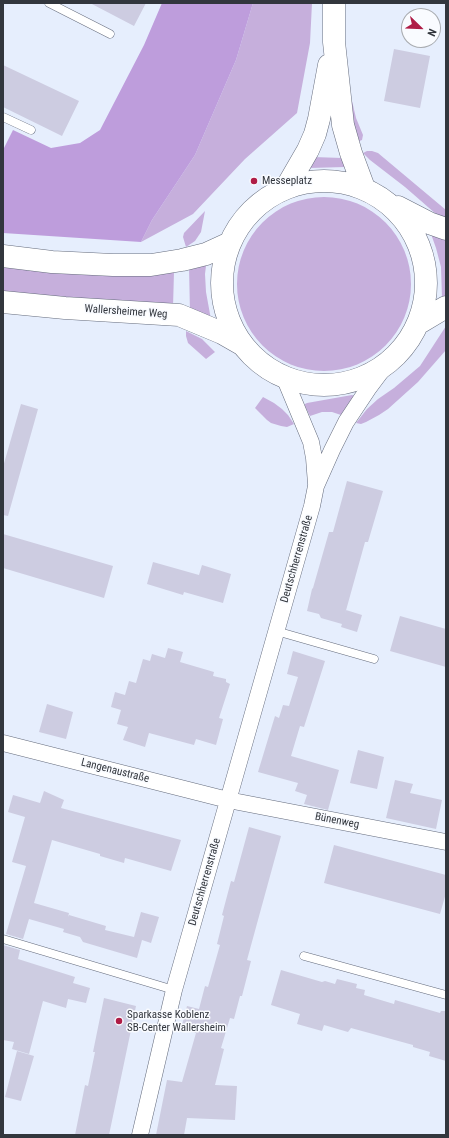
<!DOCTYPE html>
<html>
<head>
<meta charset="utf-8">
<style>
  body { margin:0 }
  #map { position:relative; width:449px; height:1138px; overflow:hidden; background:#e6eefd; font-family:"Roboto Condensed",sans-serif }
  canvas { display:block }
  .frame { position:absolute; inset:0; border:4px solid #32363d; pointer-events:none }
  .north { position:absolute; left:401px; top:8px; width:40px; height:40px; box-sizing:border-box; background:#f9fbff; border:1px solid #a9acb1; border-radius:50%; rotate:113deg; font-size:11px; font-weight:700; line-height:16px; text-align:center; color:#32363d }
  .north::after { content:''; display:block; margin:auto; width:14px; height:18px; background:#af1c46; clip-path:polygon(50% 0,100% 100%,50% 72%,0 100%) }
</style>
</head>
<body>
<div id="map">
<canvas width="449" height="1138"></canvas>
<div class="frame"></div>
<div class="north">N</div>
</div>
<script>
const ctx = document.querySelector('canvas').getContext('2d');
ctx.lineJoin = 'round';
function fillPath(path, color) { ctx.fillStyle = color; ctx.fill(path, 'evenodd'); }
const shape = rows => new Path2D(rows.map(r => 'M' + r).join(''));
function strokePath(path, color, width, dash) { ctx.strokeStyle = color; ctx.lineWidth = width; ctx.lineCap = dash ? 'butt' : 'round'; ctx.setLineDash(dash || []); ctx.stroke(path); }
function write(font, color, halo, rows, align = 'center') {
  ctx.font = font + ' "Roboto Condensed",sans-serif'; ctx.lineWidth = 3; ctx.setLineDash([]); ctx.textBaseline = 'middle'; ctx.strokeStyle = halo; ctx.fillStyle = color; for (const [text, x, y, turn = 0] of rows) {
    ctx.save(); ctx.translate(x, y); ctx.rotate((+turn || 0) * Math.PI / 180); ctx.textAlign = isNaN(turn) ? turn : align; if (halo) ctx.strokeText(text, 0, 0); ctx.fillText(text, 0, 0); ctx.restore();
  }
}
fillPath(shape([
  [253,3,312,3,310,43,297,113,245,159,193,214,141,242,152,220,195,155,236,60],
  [349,100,352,101,356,118,363,135,362,140,357,142],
  [367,151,372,151,378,153,446,210,446,219,436,214,405,187,370,160,363,153],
  [313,157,342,158,345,167,309,168],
  '237 284a87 87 0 1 1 174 0a87 87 0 1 1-174 0Z',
  [205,211,201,232,195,241,186,247,183,237,184,233],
  [431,234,446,239,446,298,442,298,441,267,436,248],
  [207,258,205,274,206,292,212,325,190,313,189,266],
  [3,262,174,272,173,307,3,293],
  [446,326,446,350,418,382,388,409,379,415,366,422,361,424,356,423,367,409,378,399,394,388,420,366],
  [186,331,202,339,215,352,206,359,188,343,186,336],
  [352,395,355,396,341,415,332,412,322,412,310,416,305,406,305,404,307,403],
  [263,397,274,403,282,409,288,415,294,424,287,427,281,426,271,423,267,420,255,408]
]), '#c6afdc');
fillPath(shape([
  [162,3,253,3,236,60,195,155,152,220,141,242,3,233,3,150,13,130,51,148,80,143,100,130,144,45]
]), '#be9ddc');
fillPath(shape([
  [90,3,146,3,134,26],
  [394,49,430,56,420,108,384,101],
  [3,65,79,101,62,136,3,107],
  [21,404,38,409,8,516,3,515,3,467],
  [347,481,383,491,368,542,365,542,345,614,346,610,362,615,357,632,341,627,342,624,321,618,319,614,307,611,312,589,313,588,329,532,333,532],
  [3,534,113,566,104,598,3,568],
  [153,562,199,575,202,565,231,574,223,603,184,592,183,595,147,584],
  [400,616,446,629,446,667,390,651],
  [168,648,183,652,180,662,214,672,213,676,226,679,226,682,230,684,219,718,223,719,216,745,196,739,194,745,149,733,145,747,123,740,128,727,117,724,121,710,111,707,115,692,125,695,129,681,136,683,143,659,150,661,152,654,165,658],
  [293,651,325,661,304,727,300,726,291,756,339,770,328,810,304,804,307,795,295,791,298,783,258,772,275,716,279,718,283,705,289,706,298,677,287,674],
  [47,704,73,712,66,739,39,732],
  [358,750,384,757,377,789,350,783],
  [395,780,413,784,410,793,442,800,436,829,386,818],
  [44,791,64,800,61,808,181,840,171,871,125,858,124,863,100,856,100,854,52,840,34,903,69,913,68,917,69,915,106,926,105,930,134,937,141,912,159,917,151,943,142,940,137,958,83,942,80,937,63,932,64,929,29,919,23,939,6,934,26,866,12,862,25,817,8,812,13,795,40,803],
  [249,827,281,836,247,960,251,961,242,996,240,996,234,1019,230,1018,221,1048,224,1049,215,1085,237,1086,235,1120,187,1118,184,1135,156,1135,167,1080,182,1082,196,1033,181,1029,187,1006,199,1009,205,986,208,987,220,945,217,944,224,916,222,915,231,881,234,882],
  [334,845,446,875,446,893,440,914,324,883],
  [3,945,20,950,18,959,75,977,73,983,90,988,86,1003,68,999,66,1008,43,1001,29,1054,12,1049,14,1042,3,1040],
  [281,970,322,982,325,981,335,984,337,979,357,984,356,988,365,990,364,995,394,1004,395,1000,440,1013,441,1011,446,1011,446,1061,429,1056,430,1052,413,1047,413,1045,351,1028,348,1032,324,1025,322,1031,297,1024,300,1014,271,1005],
  [104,998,136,1006,109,1135,75,1135,85,1085,88,1086,95,1052,93,1052],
  [17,1051,34,1056,21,1101,5,1097]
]), '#cdcce1');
const lane = shape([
  [49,3,110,34],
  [3,117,31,130],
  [276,631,374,659],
  [3,939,174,990],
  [304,956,446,995]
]);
const street = shape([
  [284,377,311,442,314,458,316,484],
  [3,743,228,800,446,842],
  [140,1135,174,990,312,506,316,486,332,450,346,422,368,389,386,365]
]);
const secondary = shape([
  [334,3,334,42,343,125,351,153,364,188],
  '222 283a102 102 0 1 1 204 0a102 102 0 1 1-204 0Z',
  [286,188,308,150,315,134,319,119,329,65],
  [398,207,429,223,446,229],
  [3,256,52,262,113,265,151,265,182,260,206,254,230,243],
  [3,302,65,308,179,315,222,333,243,345],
  [419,323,446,307]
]);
strokePath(lane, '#656c7d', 9);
strokePath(street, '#656c7d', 17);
strokePath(secondary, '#656c7d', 23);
strokePath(lane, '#fff', 8);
strokePath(street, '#fff', 16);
strokePath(secondary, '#fff', 22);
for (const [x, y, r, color] of [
  [254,181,4,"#af1c46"],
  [119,1021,4,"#af1c46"]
]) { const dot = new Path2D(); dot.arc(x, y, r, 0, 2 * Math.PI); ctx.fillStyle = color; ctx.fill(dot); strokePath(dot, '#f9fbff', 1.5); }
write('11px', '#32363d', '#f9fbff', [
  ["Messeplatz",262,181],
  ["Sparkasse Koblenz",127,1015],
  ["SB-Center Wallersheim",127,1028]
], 'left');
write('11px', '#32363d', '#f9fbff', [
  ["Wallersheimer Weg",126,312,4],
  ["Deutschherrenstraße",297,559,-74],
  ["Langenaustraße",115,771,14],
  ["Bünenweg",337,821,11],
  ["Deutschherrenstraße",205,882,-74]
]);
</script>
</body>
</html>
